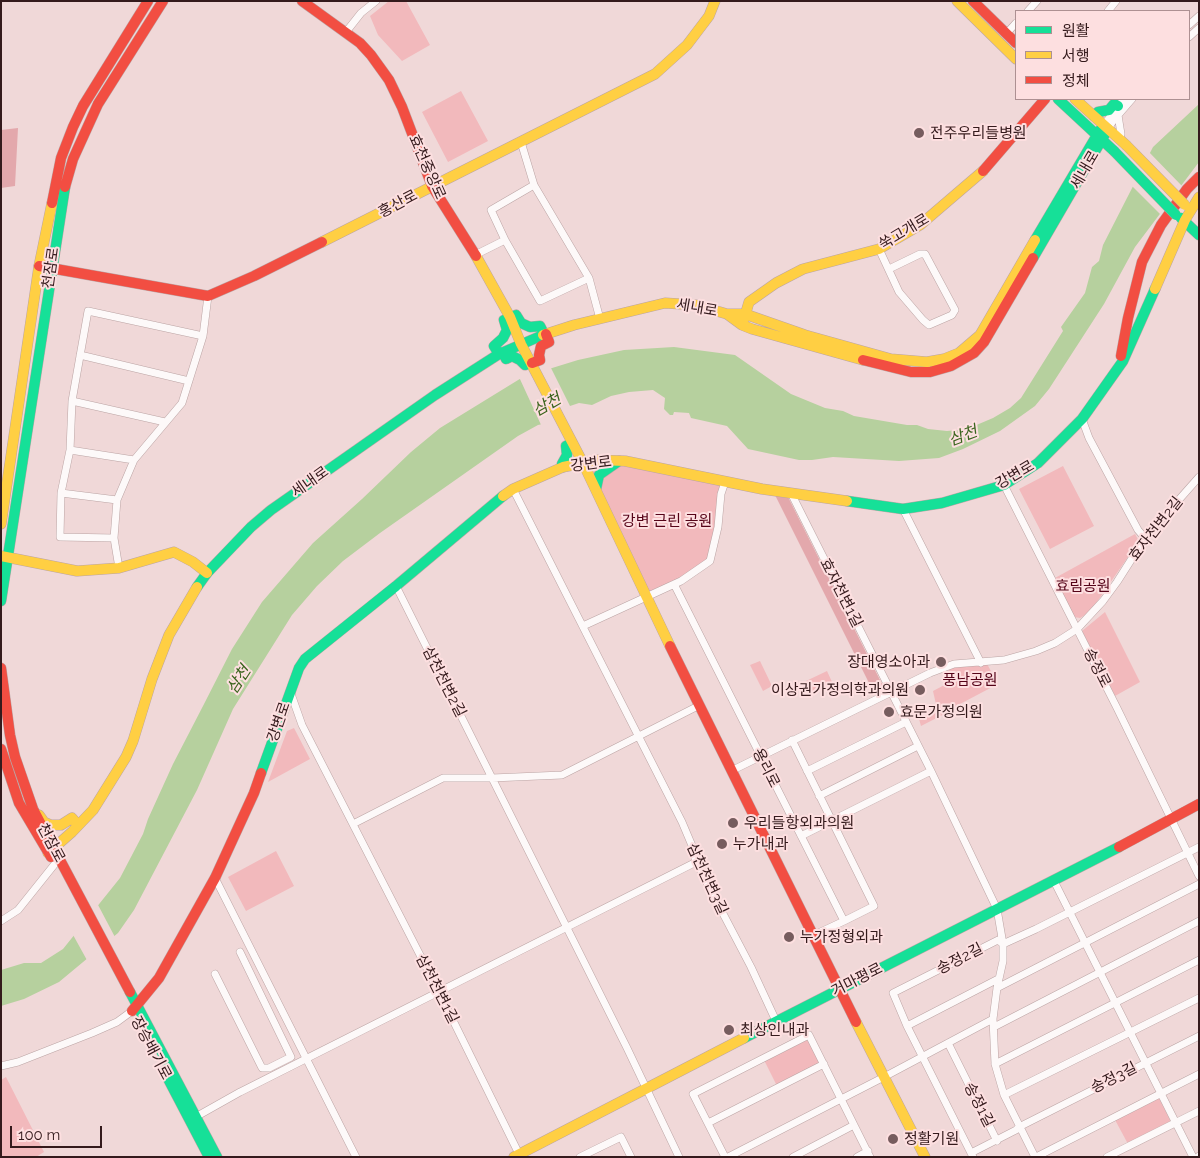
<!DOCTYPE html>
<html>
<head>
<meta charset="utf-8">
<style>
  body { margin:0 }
  #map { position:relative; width:1200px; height:1158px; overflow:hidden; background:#f0d8d8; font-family:Raleway,"Noto Sans KR",sans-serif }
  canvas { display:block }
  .frame { position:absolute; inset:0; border:2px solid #341a1c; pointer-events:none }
  .legend { position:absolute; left:1015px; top:10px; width:175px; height:90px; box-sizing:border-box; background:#fddfe0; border:1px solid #ad9092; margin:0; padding:6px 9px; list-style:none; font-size:15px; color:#341a1c }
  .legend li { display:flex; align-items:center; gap:10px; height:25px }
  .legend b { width:25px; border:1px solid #ad9092 }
  .scale { position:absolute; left:10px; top:1126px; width:92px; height:22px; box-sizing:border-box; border:2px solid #341a1c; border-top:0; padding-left:6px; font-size:15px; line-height:18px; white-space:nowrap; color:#341a1c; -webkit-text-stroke:4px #fddfe0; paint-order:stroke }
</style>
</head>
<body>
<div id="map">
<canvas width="1200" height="1158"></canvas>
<div class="frame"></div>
<ul class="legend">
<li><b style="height:6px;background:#16e098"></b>원활</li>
<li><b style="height:6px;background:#ffcf43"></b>서행</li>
<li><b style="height:6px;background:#f24e42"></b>정체</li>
</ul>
<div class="scale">100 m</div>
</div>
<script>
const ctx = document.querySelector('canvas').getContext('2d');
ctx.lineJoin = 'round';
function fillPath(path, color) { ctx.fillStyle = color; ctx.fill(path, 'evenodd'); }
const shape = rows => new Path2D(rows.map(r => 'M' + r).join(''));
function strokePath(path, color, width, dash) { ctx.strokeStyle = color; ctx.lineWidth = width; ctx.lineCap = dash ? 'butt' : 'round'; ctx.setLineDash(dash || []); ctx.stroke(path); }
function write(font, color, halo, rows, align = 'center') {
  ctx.font = font + ' Raleway,"Noto Sans KR",sans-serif'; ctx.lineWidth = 4; ctx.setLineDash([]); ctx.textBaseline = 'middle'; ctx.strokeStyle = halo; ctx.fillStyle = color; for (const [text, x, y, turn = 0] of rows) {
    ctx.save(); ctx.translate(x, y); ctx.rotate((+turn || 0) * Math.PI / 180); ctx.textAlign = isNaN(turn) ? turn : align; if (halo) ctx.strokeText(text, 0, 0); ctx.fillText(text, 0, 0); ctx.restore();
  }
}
fillPath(shape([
  [389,1,406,1,430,45,402,61,378,35,370,16],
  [461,91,488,141,448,162,422,112],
  [598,460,725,482,710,561,647,597,583,463],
  [1063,466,1094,526,1050,549,1019,489],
  [1135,534,1139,541,1090,612,1080,618,1074,617,1055,578],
  [1105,612,1140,682,1115,696,1082,631],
  [760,661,772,686,763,691,750,665],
  [986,662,998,684,960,704,960,706,921,726,919,719,937,709,933,691,954,680,947,667],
  [827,671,832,682,811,692,806,681],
  [294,728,310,759,268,782,287,731],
  [276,851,294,886,246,911,228,877],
  [805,1040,810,1041,820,1061,819,1065,777,1086,764,1060],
  [6,1077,44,1152,36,1157,1,1157,1,1080],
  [1158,1096,1171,1122,1128,1144,1114,1118]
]), '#f2b9bc');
fillPath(shape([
  [18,128,15,186,1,188,1,130],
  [775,495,788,497,883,686,873,691]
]), '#e3a8ac');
fillPath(shape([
  [1199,104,1199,162,1135,247,1104,304,1049,389,1035,406,1000,431,963,449,939,458,899,461,833,457,812,460,799,460,748,449,727,426,691,418,689,413,674,412,673,415,670,415,664,409,665,398,653,390,629,392,611,396,592,405,579,403,570,406,561,420,538,425,518,436,380,533,343,561,317,586,292,615,233,709,197,790,134,910,118,933,59,982,24,999,1,1006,1,970,24,963,41,963,63,949,120,878,143,834,148,819,173,764,203,706,232,649,262,602,313,543,362,499,411,452,440,428,523,377,578,360,624,350,674,347,735,355,791,394,825,408,843,411,854,416,907,425,917,425,928,429,947,431,967,429,993,418,1010,408,1021,398,1063,331,1061,327,1085,293,1092,267,1099,261,1103,245,1153,147]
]), '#b6d09e');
fillPath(shape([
  [1148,151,1182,186,1161,215,1131,185],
  [550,366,571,408,562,422,542,427,519,377],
  [97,903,116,939,88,962,72,933]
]), '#f0d8d8');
const street = shape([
  [1028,11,1037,1],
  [1108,11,1116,1],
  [1189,25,1199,16],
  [346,32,361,13,376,1],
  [1006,34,1016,23],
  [1189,37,1199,28],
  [1118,115,1121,134,1119,138],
  [1104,125,1124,99],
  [1108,129,1113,121,1132,99],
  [521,142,534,185,589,278,600,319],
  [534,185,491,210,505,240,540,301,589,278],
  [879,249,899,292,923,320,929,325,952,315,955,310,925,254,920,254,889,269],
  [475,255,505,240],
  [80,355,189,381],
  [72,401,165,422],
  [1082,419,1089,438,1138,530,1145,538],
  [70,450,134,460],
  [1004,485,1117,708,1199,876],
  [513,489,682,822,693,848,696,862,751,967,776,1021],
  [61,493,117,500],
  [791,493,931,771,997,909,1003,944,1003,961,997,988,993,1019,995,1064,1004,1095,1035,1157],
  [903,509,981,663],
  [114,538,60,537,61,493,70,450,72,401,88,311,203,336],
  [119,568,114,538,117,500,134,460,182,403,203,336,208,296],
  [674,584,844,921,812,936],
  [396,586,627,1048,679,1157],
  [583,626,681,581,710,561,718,527,721,494,725,482],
  [290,691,302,725,439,992,519,1154],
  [792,740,874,906,844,921],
  [731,771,930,673,954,664,1004,660,1036,651,1055,643,1077,629,1103,601,1117,582,1145,538,1199,477],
  [807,771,906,722],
  [819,796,918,746],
  [353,824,443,778,492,778,562,775,698,706],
  [801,836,931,771],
  [215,878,356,1157],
  [1054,881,1193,1157],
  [1,921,18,910,54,865],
  [215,974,262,1068,269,1068,291,1057,240,952],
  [997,988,1199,884],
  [907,1026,998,979],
  [994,1027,1199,921],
  [948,1043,997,1141],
  [995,1064,1199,960],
  [1,1066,18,1062,92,1033,117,1022,132,1011],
  [1004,1095,1199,998],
  [192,1119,240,1092,696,862],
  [708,1123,824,1064],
  [971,1153,1016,1130,1019,1127,1199,1036],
  [580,1157,621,1137,631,1157],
  [725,1157,693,1094,809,1035,870,1157],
  [728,1157,884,1077,993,1019],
  [793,1157,854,1125],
  [857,1157,868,1151],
  [973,1157,907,1026,893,993,998,940,1003,944,1036,929,1199,847],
  [1036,1157,1199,1074],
  [1107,1157,1199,1111],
  [1198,1157,1199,1156]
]);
const fast = shape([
  [1058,99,1114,151],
  [1094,116,1098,112,1109,110,1114,104,1118,106],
  [1181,218,1199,235],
  [1035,240,1100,130],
  [1033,258,1108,129],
  [503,352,506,359,512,356,520,360,525,365,531,362],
  [499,354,494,346,503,338,507,330,504,320,516,315,521,323,530,327,540,326,544,334],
  [563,467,562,464,567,455,566,446,572,443],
  [596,489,599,475,619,461],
  [847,501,903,509,942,503,1004,485,1038,463,1082,419,1123,361,1155,289],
  [197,587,207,573,251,527,271,510,435,395,499,354,543,335],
  [1,601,65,187],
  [261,773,299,668,305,659,396,586,503,496],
  [130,992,217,1157],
  [744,1038,1119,847],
  [164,1071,209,1157]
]);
const slow = shape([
  [957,1,1016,59],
  [1075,99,1126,145],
  [322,242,655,74,687,45,709,16,715,1],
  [476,256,510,317,521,344,583,463,670,646],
  [1155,289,1185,220,1199,197],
  [727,314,745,314,805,335,891,359,927,362,944,359,959,353,980,335,1035,240],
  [744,319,749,302,776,283,803,269,879,249,920,225,983,171],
  [543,335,574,325,665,303,696,305,727,314,742,325,752,329,863,360],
  [503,496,513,489,563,467,598,460,625,461,762,489,847,501],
  [1,524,39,266,52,203],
  [1,556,77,571,119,568,174,552,193,562,207,573],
  [39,815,44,822,51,825,61,825,72,818,78,825],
  [48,853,72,832,93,810,126,757,133,741,152,679,169,635,197,587],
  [856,1022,925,1157],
  [514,1157,744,1038]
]);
const jam = shape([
  [302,1,360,43,371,55,389,80,402,107,432,186,476,256],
  [973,1,1016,43],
  [983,171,1045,99],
  [65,187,73,159,98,104,163,1],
  [52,203,61,158,73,127,83,106,148,1],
  [39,266,208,296,254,276,322,242],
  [1121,356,1128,318,1142,262,1161,225,1187,189,1199,177],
  [863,360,911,372,930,372,951,366,974,353,984,342,1033,258],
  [532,363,540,360,539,355,541,346,549,342,546,334],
  [670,646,856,1022],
  [1,668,10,735,15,757,33,809,130,992],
  [1,749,19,803,51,857],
  [1119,847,1199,804],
  [132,1011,159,978,215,878,254,793,261,773]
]);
strokePath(street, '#bba4a4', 8);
strokePath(fast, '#bba4a4', 11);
strokePath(slow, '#bba4a4', 11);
strokePath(jam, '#bba4a4', 11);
strokePath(street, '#fdf9f9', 7);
strokePath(fast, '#16e098', 10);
strokePath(slow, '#ffcf43', 10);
strokePath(jam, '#f24e42', 10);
const fastBridge = shape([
  [1114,151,1176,215]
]);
const slowBridge = shape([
  [1126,145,1185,205]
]);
strokePath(fastBridge, '#bba4a4', 11, []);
strokePath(slowBridge, '#bba4a4', 11, []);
strokePath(fastBridge, '#16e098', 10);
strokePath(slowBridge, '#ffcf43', 10);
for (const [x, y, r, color] of [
  [919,133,6,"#765c5e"],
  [941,662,6,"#765c5e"],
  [920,690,6,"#765c5e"],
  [889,712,6,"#765c5e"],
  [733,823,6,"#765c5e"],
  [722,844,6,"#765c5e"],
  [789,937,6,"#765c5e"],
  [729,1030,6,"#765c5e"],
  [893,1139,6,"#765c5e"]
]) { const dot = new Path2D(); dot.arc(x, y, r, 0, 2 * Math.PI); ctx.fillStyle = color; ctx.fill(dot); strokePath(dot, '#fddfe0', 2); }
write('15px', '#341a1c', '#fddfe0', [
  ["전주우리들병원",930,133],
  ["장대영소아과",930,662,"right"],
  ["이상권가정의학과의원",909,690,"right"],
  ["효문가정의원",900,712],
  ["우리들항외과의원",744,823],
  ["누가내과",733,844],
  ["누가정형외과",800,937],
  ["최상인내과",740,1030],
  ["정활기원",904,1139]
], 'left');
write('15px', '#341a1c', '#fddfe0', [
  ["효천중앙로",427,167,66],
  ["세내로",1085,170,-60],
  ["홍산로",398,204,-28],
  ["쑥고개로",904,232,-31],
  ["천잠로",51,268,-82],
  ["세내로",697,308,10],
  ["강변로",591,464,-7],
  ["강변로",1015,475,-30],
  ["세내로",310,482,-35],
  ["효자천변2길",1156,529,-52],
  ["효자천변1길",841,593,63],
  ["송정로",1097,668,63],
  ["삼천천변2길",444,682,63],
  ["강변로",279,722,-71],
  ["용리로",766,768,63],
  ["천잠로",51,843,62],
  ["삼천천변3길",707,879,65],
  ["송정2길",960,959,-27],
  ["거마평로",857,980,-27],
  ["삼천천변1길",437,989,63],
  ["장승배기로",151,1048,62],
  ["송정3길",1114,1078,-27],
  ["송정1길",979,1105,63]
]);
write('15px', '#550318', '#fddfe0', [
  ["강변 근린 공원",667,521],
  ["효림공원",1083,586],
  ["풍남공원",970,680]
]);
write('italic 16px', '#3a641d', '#fddfe0', [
  ["삼천",547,405,-30],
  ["삼천",963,436,-21],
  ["삼천",239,680,-57]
]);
</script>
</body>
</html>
